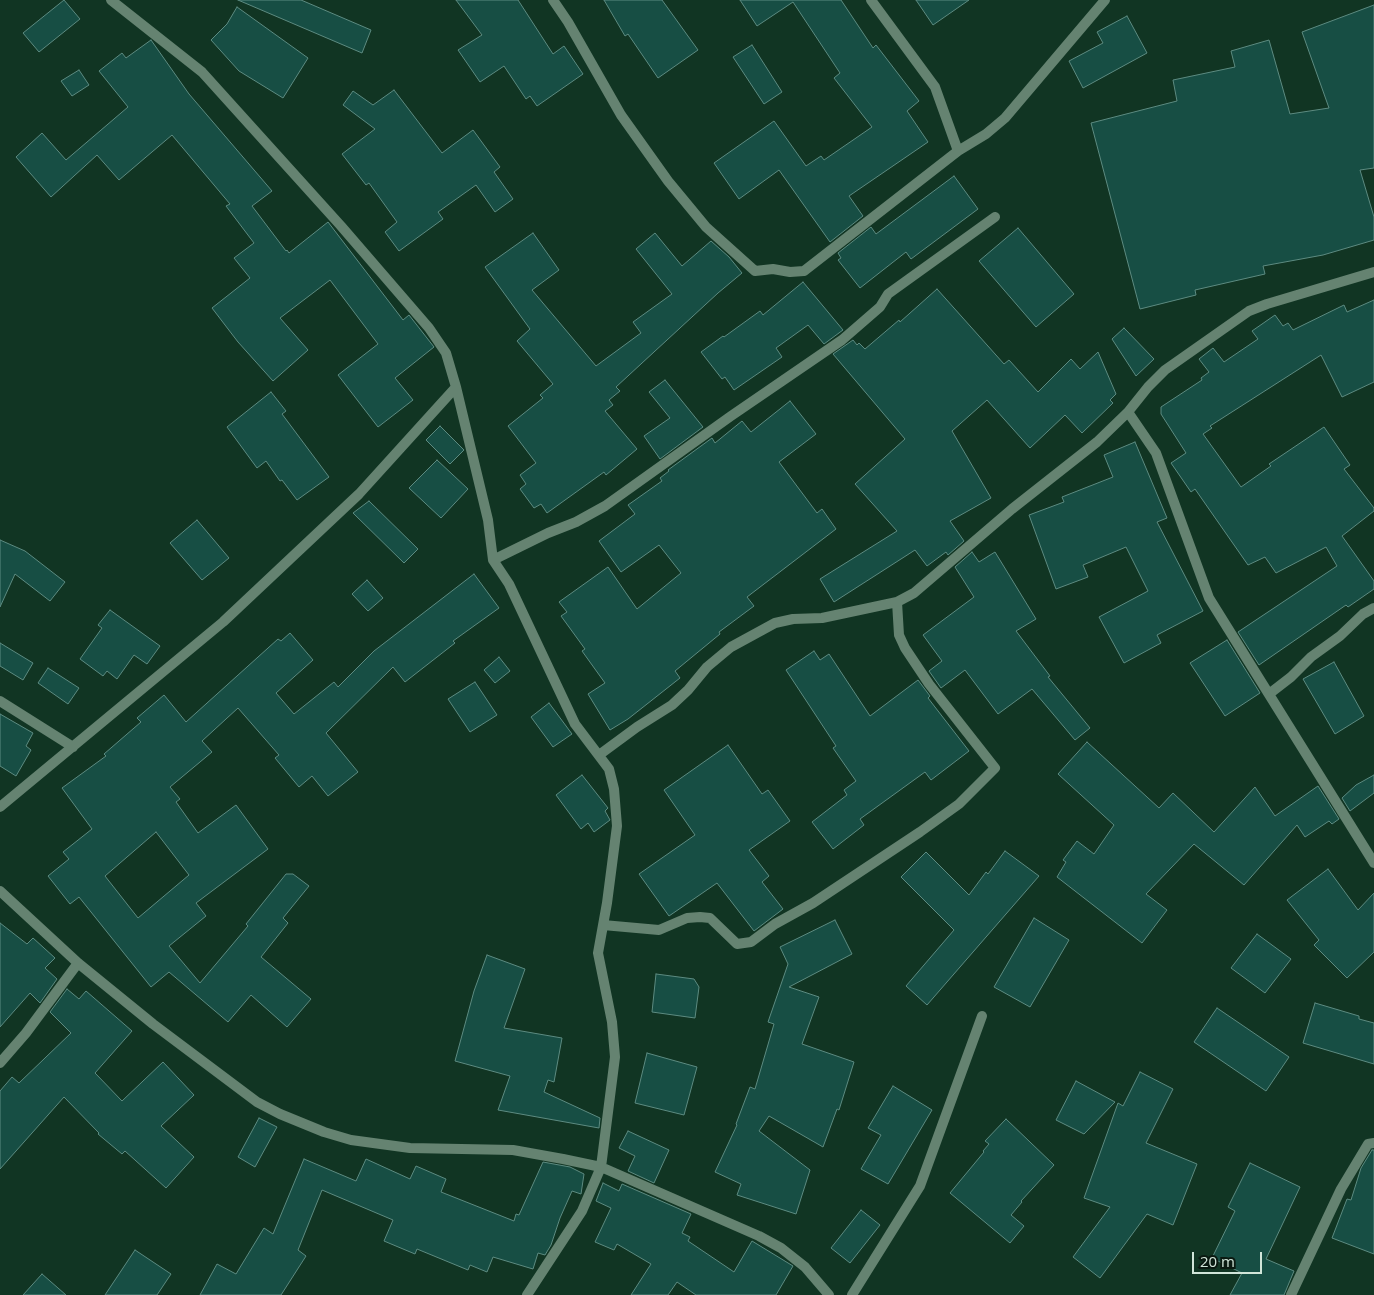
<!DOCTYPE html>
<html>
<head>
<meta charset="utf-8">
<style>
  body { margin:0 }
  #map { position:relative; width:1374px; height:1295px; overflow:hidden; background:#113523; font-family:"Open Sans",sans-serif }
  canvas { display:block }
  .scale { position:absolute; left:1192px; top:1252px; width:70px; height:22px; box-sizing:border-box; border:2px solid #d1e5d9; border-top:0; padding-left:6px; font-size:15px; line-height:18px; white-space:nowrap; color:#d1e5d9; -webkit-text-stroke:4px #0a1911; paint-order:stroke }
</style>
</head>
<body>
<div id="map">
<canvas width="1374" height="1295"></canvas>
<div class="scale">20 m</div>
</div>
<script>
const ctx = document.querySelector('canvas').getContext('2d');
ctx.lineJoin = 'round';
function fillPath(path, color) { ctx.fillStyle = color; ctx.fill(path, 'evenodd'); }
const shape = rows => new Path2D(rows.map(r => 'M' + r).join(''));
function strokePath(path, color, width, dash) { ctx.strokeStyle = color; ctx.lineWidth = width; ctx.lineCap = dash ? 'butt' : 'round'; ctx.setLineDash(dash || []); ctx.stroke(path); }
const building = shape([
  [64,0,80,19,39,52,23,33,64,0],
  [238,0,301,0,371,30,362,53,238,0],
  [456,0,518,0,553,54,564,46,583,74,537,106,530,96,526,99,504,66,480,82,458,50,482,35,456,0],
  [604,0,662,0,698,50,658,78,628,34,625,36,604,0],
  [740,0,841,0,873,48,876,45,919,101,907,111,928,142,849,196,863,216,830,242,779,170,739,199,714,163,774,121,806,166,821,156,824,160,872,127,834,78,840,73,793,2,757,26,740,0],
  [916,0,969,0,933,25,916,0],
  [1374,5,1374,168,1360,170,1374,217,1374,240,1323,255,1263,266,1265,274,1195,290,1196,295,1140,309,1091,123,1177,101,1173,80,1235,67,1231,51,1269,40,1290,114,1329,108,1302,32,1374,5],
  [237,7,308,58,283,98,239,71,211,40,227,24,237,7],
  [1127,16,1147,53,1083,88,1069,61,1103,43,1097,32,1127,16],
  [151,40,189,94,272,191,252,206,286,251,287,250,289,253,328,222,403,320,409,315,434,347,395,378,413,400,378,427,338,375,378,344,330,280,280,318,308,350,273,381,238,342,212,308,250,278,234,258,254,243,226,206,230,204,172,135,119,180,97,155,51,197,16,157,42,133,66,160,128,107,99,71,122,53,126,58,151,40],
  [752,45,782,92,764,104,733,57,752,45],
  [79,70,89,85,72,96,61,81,79,70],
  [394,90,442,153,473,130,500,167,494,172,513,199,495,212,476,185,438,212,443,219,399,251,385,232,397,222,369,183,366,185,342,154,375,129,343,105,353,91,373,105,394,90],
  [954,176,978,209,911,259,906,252,860,288,838,260,841,258,838,253,871,227,876,234,954,176],
  [1018,228,1074,294,1036,327,979,261,1018,228],
  [533,233,559,270,532,290,596,366,641,333,633,322,672,294,636,249,655,233,682,266,711,241,729,257,742,273,718,293,616,387,620,391,609,400,613,405,605,411,637,449,606,475,604,472,547,513,541,504,534,508,520,489,526,484,520,475,536,463,508,426,543,398,540,395,553,384,517,341,530,329,485,267,533,233],
  [803,282,843,330,824,344,808,325,776,348,782,357,734,390,725,377,722,379,701,352,723,336,724,337,760,311,763,315,803,282],
  [937,289,1004,364,1009,360,1038,392,1071,359,1080,369,1098,352,1116,394,1110,400,1113,403,1082,433,1065,415,1030,448,987,400,952,431,991,498,950,521,964,541,948,555,946,552,927,566,915,550,834,602,820,579,897,531,855,484,905,439,833,354,853,340,857,345,859,343,865,349,899,320,900,322,937,289],
  [1374,300,1374,382,1342,397,1321,355,1210,426,1212,428,1203,434,1241,487,1271,466,1269,464,1324,427,1350,465,1344,469,1374,508,1374,511,1342,536,1374,581,1374,589,1348,607,1346,605,1259,665,1238,632,1337,566,1326,547,1276,573,1265,557,1248,565,1195,489,1191,492,1171,463,1186,453,1161,414,1161,407,1202,380,1201,378,1209,372,1199,359,1213,348,1224,362,1258,339,1252,331,1275,315,1283,326,1288,323,1293,330,1344,305,1347,312,1374,300],
  [1124,328,1154,359,1136,376,1112,339,1124,328],
  [665,380,703,427,660,459,644,436,670,418,649,392,665,380],
  [271,392,286,411,282,414,329,477,297,500,282,480,280,481,266,461,257,468,227,427,271,392],
  [790,401,816,434,779,462,817,513,822,509,836,529,747,597,754,606,719,632,720,634,675,671,680,678,628,719,610,730,588,694,605,683,582,651,585,649,561,616,567,612,559,602,608,567,637,609,681,573,659,545,621,572,599,541,635,514,628,505,662,481,660,478,669,471,668,470,712,438,715,443,742,421,751,432,790,401],
  [440,426,464,450,450,464,426,440,440,426],
  [1135,442,1167,518,1157,522,1203,611,1157,635,1161,643,1124,663,1099,617,1148,591,1126,547,1083,565,1088,577,1056,589,1029,515,1064,502,1062,497,1113,477,1104,455,1135,442],
  [437,460,468,489,441,518,409,488,437,460],
  [369,501,418,549,404,563,353,513,369,501],
  [197,520,229,558,202,580,170,543,197,520],
  [0,540,25,551,65,582,50,601,15,574,0,607,0,540],
  [972,552,979,562,995,552,1036,619,1016,631,1050,676,1048,677,1090,728,1075,740,1032,689,998,714,965,670,941,688,929,671,942,661,923,635,974,597,955,567,972,552],
  [474,574,499,608,453,641,455,643,405,682,393,667,326,733,358,772,328,796,312,776,299,787,275,758,279,755,238,708,202,741,212,752,170,787,180,799,176,802,198,833,236,805,268,849,196,903,206,916,169,946,200,983,248,926,246,924,286,874,293,874,309,886,283,918,288,923,261,957,311,999,287,1027,251,995,228,1022,169,972,151,987,79,897,70,904,48,876,69,859,63,852,92,829,62,788,106,756,104,754,141,722,137,718,164,695,186,722,278,639,281,641,290,633,313,660,276,693,294,714,334,682,338,687,374,651,474,574],
  [156,832,189,875,138,918,105,876,156,832],
  [367,580,383,598,368,611,352,594,367,580],
  [110,610,160,646,147,664,134,655,117,679,107,671,103,676,80,659,102,628,98,625,110,610],
  [1227,640,1260,693,1225,716,1190,663,1227,640],
  [0,643,33,663,23,680,0,666,0,643],
  [814,651,820,660,829,654,870,716,918,680,930,696,928,698,969,751,931,780,925,772,860,819,864,825,833,849,812,822,847,795,844,790,856,781,833,748,836,746,786,670,814,651],
  [499,657,510,671,495,683,484,670,499,657],
  [1334,662,1364,716,1335,734,1303,679,1334,662],
  [48,668,79,688,68,704,38,683,48,668],
  [475,682,497,715,470,732,448,699,475,682],
  [549,703,572,734,553,747,531,717,549,703],
  [0,714,33,733,26,746,31,750,16,776,0,766,0,714],
  [1087,742,1159,808,1173,793,1214,832,1255,787,1275,816,1318,786,1339,819,1332,824,1329,821,1305,837,1297,825,1244,885,1194,844,1146,894,1167,910,1142,943,1057,877,1066,862,1063,860,1077,841,1094,854,1114,825,1058,774,1087,742],
  [728,745,762,794,768,790,790,821,749,850,769,876,762,882,783,909,754,931,717,883,669,916,639,874,695,835,664,790,728,745],
  [582,775,608,808,605,811,610,820,594,832,588,823,581,829,556,795,582,775],
  [1374,775,1374,793,1350,811,1342,798,1356,785,1374,775],
  [1005,851,1039,876,927,1005,906,986,954,930,901,877,926,852,969,895,986,872,988,874,1005,851],
  [1328,869,1358,910,1374,893,1374,952,1347,978,1314,945,1319,940,1287,900,1328,869],
  [1034,918,1069,940,1030,1007,994,987,1034,918],
  [835,920,852,954,789,987,819,997,802,1044,854,1062,839,1110,837,1109,823,1147,769,1116,759,1131,810,1170,796,1214,737,1195,741,1184,715,1172,737,1125,736,1124,750,1087,755,1089,774,1024,768,1022,788,964,780,947,835,920],
  [0,923,27,944,33,938,55,958,45,968,57,979,40,1003,30,993,0,1027,0,923],
  [1257,934,1291,959,1265,993,1231,968,1257,934],
  [487,955,525,969,504,1028,562,1038,554,1082,548,1080,544,1092,600,1118,599,1128,498,1110,510,1076,455,1061,474,991,487,955],
  [656,974,694,979,699,987,695,1018,652,1012,656,974],
  [67,989,79,999,86,991,132,1031,95,1073,122,1101,163,1062,194,1095,161,1126,194,1157,166,1188,125,1151,122,1154,98,1134,99,1133,64,1097,0,1169,0,1091,12,1077,19,1083,71,1033,50,1012,67,989],
  [1315,1003,1359,1016,1359,1019,1374,1023,1374,1064,1303,1043,1315,1003],
  [1217,1008,1289,1057,1266,1091,1194,1042,1217,1008],
  [647,1053,697,1067,684,1115,635,1103,647,1053],
  [1140,1072,1173,1089,1146,1143,1197,1164,1173,1225,1147,1214,1100,1278,1073,1257,1110,1207,1084,1198,1118,1103,1123,1106,1140,1072],
  [1076,1081,1115,1102,1084,1134,1056,1120,1076,1081],
  [893,1086,932,1110,888,1184,861,1169,881,1135,868,1128,893,1086],
  [259,1118,277,1127,255,1167,238,1157,259,1118],
  [1006,1119,1054,1165,1021,1201,1022,1202,1011,1215,1024,1226,1010,1243,950,1193,984,1152,983,1151,989,1144,985,1141,1006,1119],
  [628,1131,669,1150,654,1183,628,1171,635,1156,619,1148,628,1131],
  [1372,1150,1374,1150,1374,1254,1332,1238,1347,1199,1351,1200,1361,1168,1372,1150],
  [304,1159,356,1181,366,1159,410,1179,416,1166,446,1179,441,1192,514,1221,516,1214,519,1215,543,1162,570,1167,584,1174,581,1194,572,1191,560,1218,551,1245,545,1255,538,1253,533,1269,493,1257,487,1272,470,1265,468,1270,417,1249,415,1254,384,1241,393,1220,322,1190,298,1250,306,1256,281,1295,200,1295,217,1264,236,1274,264,1228,273,1234,304,1159],
  [1250,1163,1300,1187,1266,1259,1294,1271,1284,1295,1230,1295,1242,1273,1212,1258,1235,1211,1228,1207,1250,1163],
  [603,1183,619,1191,622,1184,691,1214,682,1233,690,1237,688,1241,734,1272,752,1241,793,1266,776,1295,696,1295,677,1282,668,1295,631,1295,651,1264,617,1244,614,1250,595,1242,611,1208,596,1201,603,1183],
  [861,1210,880,1225,850,1263,831,1248,861,1210],
  [135,1250,171,1274,157,1295,105,1295,135,1250],
  [42,1274,66,1295,23,1295,42,1274]
]);
fillPath(building, '#174e44');
strokePath(building, '#5d8b81', 1);
strokePath(shape([
  [111,0,202,72,341,226,429,328,446,353,456,387,488,520,493,560,509,584,575,724,609,769,614,789,617,826,607,903,598,953,612,1022,615,1057,601,1167,582,1211,527,1295],
  [553,0,568,22,621,115,668,181,706,227,755,271,773,269,790,272,804,271,958,151,986,134,1005,118,1105,0],
  [871,0,935,87,958,151],
  [1128,412,1156,453,1209,598,1374,863],
  [493,560,548,533,576,522,605,506,731,416,842,340,880,307,888,294,995,217],
  [1269,694,1291,677,1311,657,1340,636,1363,614,1374,608],
  [0,701,73,747],
  [599,755,637,727,672,705,688,690,707,667,731,647,775,623,793,619,822,618,897,602,914,593,1012,509,1097,442,1128,412,1148,387,1165,370,1249,311,1267,304,1374,272],
  [0,807,223,622,359,494,456,387],
  [0,891,78,963,153,1024,257,1102,280,1114,324,1132,351,1140,410,1148,513,1150,563,1159,601,1167,759,1236,781,1248,805,1267,829,1295],
  [603,925,659,930,687,918,700,917,710,918,737,944,751,942,775,924,813,903,920,832,959,804,995,768,929,684,905,648,899,635,897,602],
  [0,1063,26,1033,78,963],
  [852,1295,920,1186,982,1016],
  [1291,1295,1341,1189,1368,1144,1374,1143]
]), '#658371', 10);
</script>
</body>
</html>
